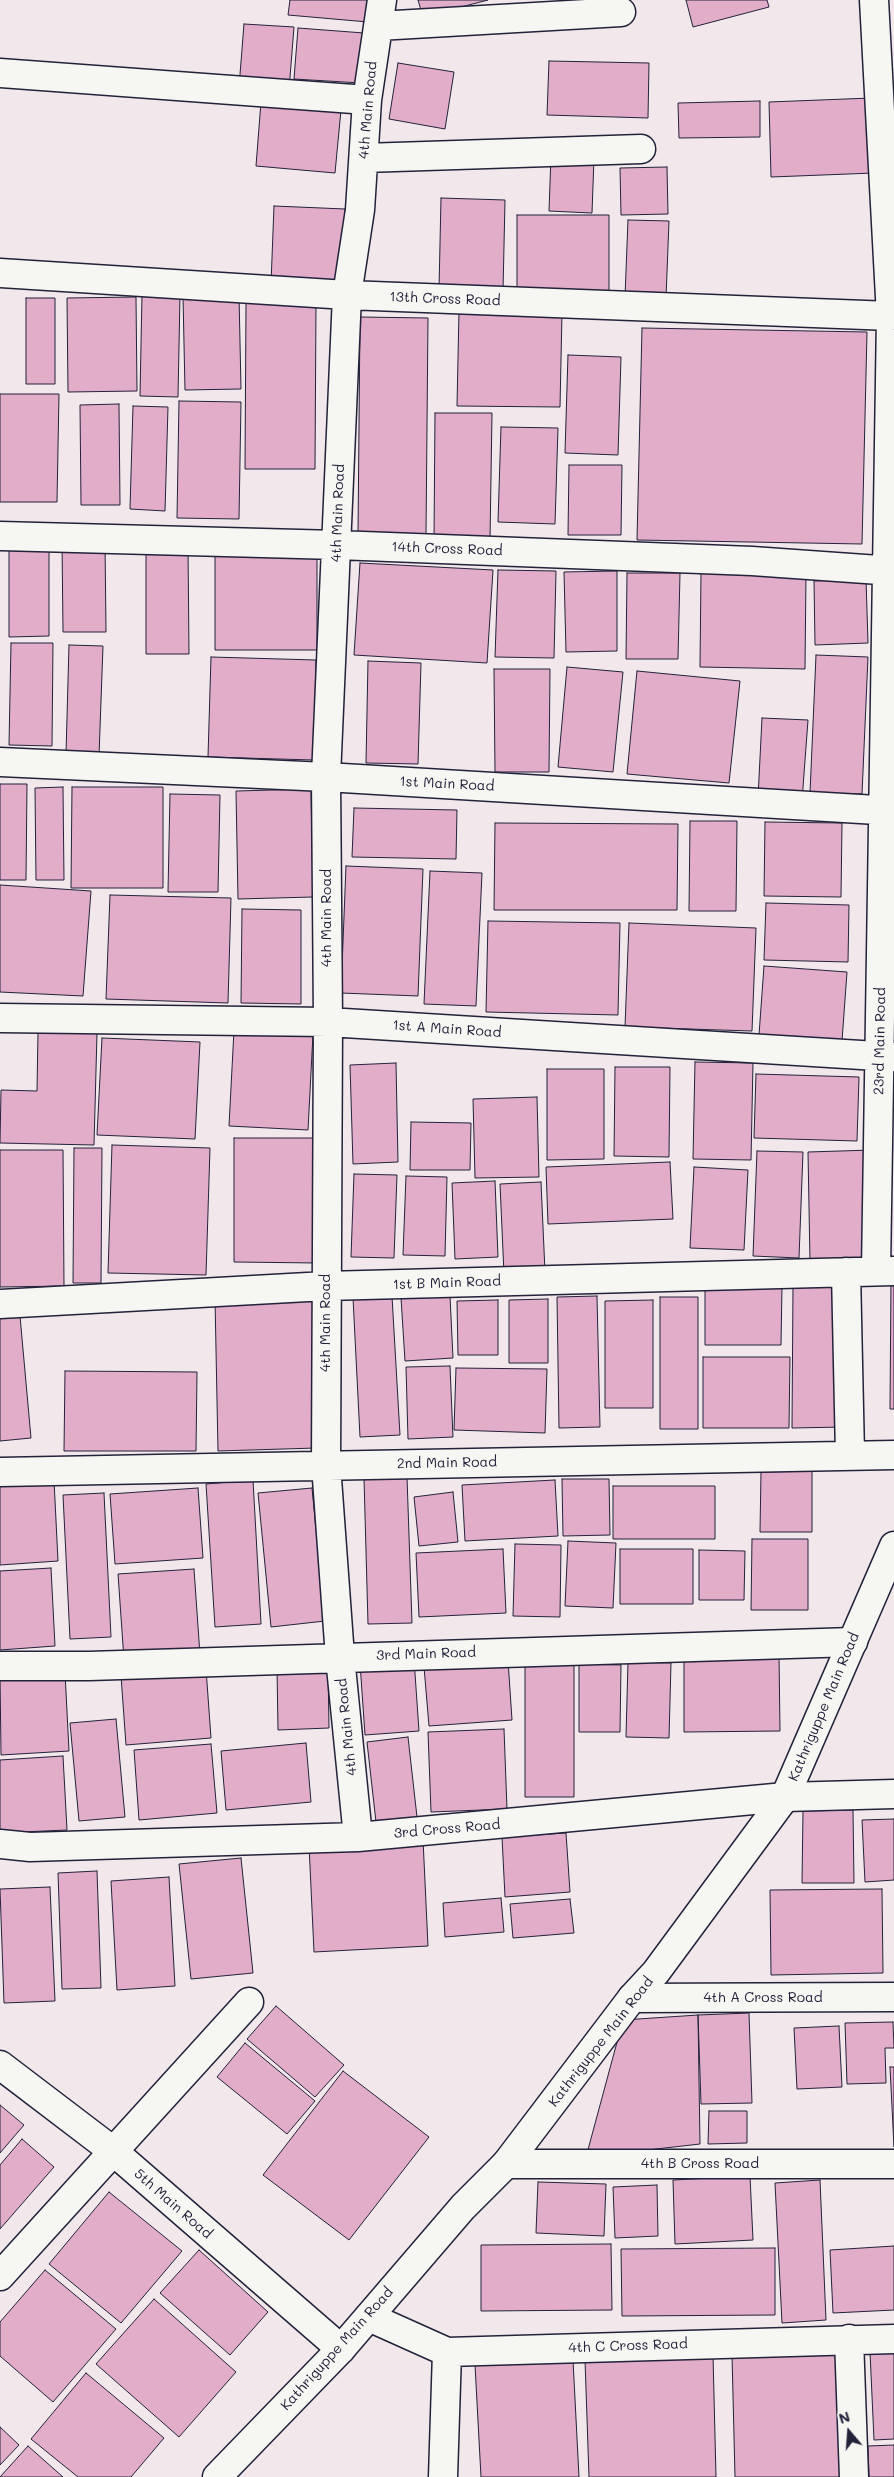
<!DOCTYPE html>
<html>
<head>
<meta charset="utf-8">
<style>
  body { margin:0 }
  #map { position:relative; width:894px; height:2477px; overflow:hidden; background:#f2e7ea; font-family:Mali,sans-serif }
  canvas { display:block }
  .north { position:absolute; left:824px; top:2407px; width:50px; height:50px; -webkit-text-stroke:4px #f6f6f2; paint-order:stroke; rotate:342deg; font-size:14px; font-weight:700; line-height:20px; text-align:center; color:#22223b }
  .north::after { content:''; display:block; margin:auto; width:18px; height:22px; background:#22223b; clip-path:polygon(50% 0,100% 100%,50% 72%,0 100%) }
</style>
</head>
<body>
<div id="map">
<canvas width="894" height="2477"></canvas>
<div class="north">N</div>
</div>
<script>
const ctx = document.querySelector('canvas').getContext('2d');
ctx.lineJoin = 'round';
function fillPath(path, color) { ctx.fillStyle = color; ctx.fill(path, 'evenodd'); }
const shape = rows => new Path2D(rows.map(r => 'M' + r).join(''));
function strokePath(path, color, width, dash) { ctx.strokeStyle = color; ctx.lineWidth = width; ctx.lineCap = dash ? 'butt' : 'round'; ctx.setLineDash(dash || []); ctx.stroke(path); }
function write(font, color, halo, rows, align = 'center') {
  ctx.font = font + ' Mali,sans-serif'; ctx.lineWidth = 5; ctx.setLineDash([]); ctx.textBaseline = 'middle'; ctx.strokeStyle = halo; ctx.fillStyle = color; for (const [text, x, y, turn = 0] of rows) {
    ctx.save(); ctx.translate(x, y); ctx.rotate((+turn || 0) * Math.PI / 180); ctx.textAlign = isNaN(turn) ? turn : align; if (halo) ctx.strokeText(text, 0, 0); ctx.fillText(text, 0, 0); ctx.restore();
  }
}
const building = shape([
  [290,0,369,0,368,22,288,15,290,0],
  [418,0,488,0,423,17,418,0],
  [686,0,767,0,769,7,693,27,686,0],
  [244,24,294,27,289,90,239,87,244,24],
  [298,28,364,33,361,83,294,79,298,28],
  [549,61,649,63,648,118,547,115,549,61],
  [398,63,454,72,445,129,389,119,398,63],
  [871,98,874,173,771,177,769,102,871,98],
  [760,101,760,137,679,138,678,103,760,101],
  [261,102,341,110,335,173,256,166,261,102],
  [551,156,594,158,592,213,549,211,551,156],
  [667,167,668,214,621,215,620,168,667,167],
  [441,198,505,200,503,291,439,290,441,198],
  [274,206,345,209,341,286,271,284,274,206],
  [517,215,609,215,609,298,517,298,517,215],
  [628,220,669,221,666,298,625,297,628,220],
  [142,294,180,295,178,397,140,396,142,294],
  [239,295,241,389,185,390,183,297,239,295],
  [136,297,137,391,68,392,67,298,136,297],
  [26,298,55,298,55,384,26,384,26,298],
  [246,303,316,303,315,469,245,469,246,303],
  [459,311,562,313,560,407,457,406,459,311],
  [360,317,428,318,426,535,358,535,360,317],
  [642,328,867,332,862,544,637,540,642,328],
  [568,355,621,357,618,455,565,453,568,355],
  [0,394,59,394,57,502,0,502,0,394],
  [179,401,241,402,239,519,177,518,179,401],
  [119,404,120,505,81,505,80,405,119,404],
  [133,406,168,407,165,511,130,509,133,406],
  [435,413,492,413,490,540,434,539,435,413],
  [501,427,558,428,555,524,498,522,501,427],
  [569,465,622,465,621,535,568,535,569,465],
  [9,540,49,541,49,636,9,637,9,540],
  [62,540,105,540,106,632,63,632,62,540],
  [146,546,188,546,189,654,146,654,146,546],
  [317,551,317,650,215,650,215,552,317,551],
  [360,563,493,570,487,663,354,655,360,563],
  [498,570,556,571,554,658,495,657,498,570],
  [617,571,617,651,566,652,564,572,617,571],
  [627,573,680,573,678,659,626,659,627,573],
  [701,573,806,574,805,669,700,667,701,573],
  [866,579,868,643,815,645,814,581,866,579],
  [11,643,53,643,52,746,9,745,11,643],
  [69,645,103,646,99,756,66,754,69,645],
  [816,655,868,657,862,794,810,793,816,655],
  [211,657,316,660,314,760,208,757,211,657],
  [368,661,421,663,418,764,366,763,368,661],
  [567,667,623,672,613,772,558,767,567,667],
  [494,669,550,669,549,772,495,772,494,669],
  [637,671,740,681,729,783,627,774,637,671],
  [762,718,808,720,802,801,758,798,762,718],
  [0,784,27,784,26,880,0,880,0,784],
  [63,787,64,880,36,880,35,788,63,787],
  [72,787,163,787,163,888,71,888,72,787],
  [311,789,313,897,238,899,236,791,311,789],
  [170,794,220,795,218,892,168,892,170,794],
  [354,808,457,810,456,859,352,857,354,808],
  [690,821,737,821,736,911,689,911,690,821],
  [765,822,842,823,841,897,764,896,765,822],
  [495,823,678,824,677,910,494,910,495,823],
  [346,866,423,869,418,996,341,993,346,866],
  [430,871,482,873,476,1006,424,1004,430,871],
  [0,885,91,891,83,996,0,992,0,885],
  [110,895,231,898,228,1003,106,999,110,895],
  [766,903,849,905,848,962,764,960,766,903],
  [242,909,301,910,301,1004,241,1003,242,909],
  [488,921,620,923,618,1015,486,1012,488,921],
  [629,923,756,928,752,1031,625,1027,629,923],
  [764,966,847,972,842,1041,759,1035,764,966],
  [234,1030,313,1034,308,1130,229,1126,234,1030],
  [38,1032,97,1033,94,1145,0,1143,1,1090,37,1091,38,1032],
  [102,1038,200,1042,195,1139,97,1135,102,1038],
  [695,1062,753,1063,751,1160,693,1159,695,1062],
  [396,1063,398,1162,353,1164,350,1065,396,1063],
  [615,1067,670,1067,669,1157,614,1156,615,1067],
  [547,1069,604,1069,604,1159,547,1160,547,1069],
  [756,1074,859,1077,857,1141,754,1138,756,1074],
  [537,1097,539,1177,475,1178,473,1099,537,1097],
  [411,1122,471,1123,470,1170,410,1170,411,1122],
  [234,1138,317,1138,317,1263,234,1262,234,1138],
  [112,1145,210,1148,206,1275,108,1273,112,1145],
  [74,1148,102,1148,101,1283,73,1283,74,1148],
  [0,1150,63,1150,64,1286,0,1287,0,1150],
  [872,1150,874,1261,810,1262,808,1152,872,1150],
  [757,1151,803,1152,799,1258,753,1256,757,1151],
  [670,1162,673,1219,548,1224,546,1167,670,1162],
  [694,1167,748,1170,744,1250,690,1248,694,1167],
  [354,1174,397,1175,394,1258,351,1257,354,1174],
  [406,1176,447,1177,445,1256,403,1255,406,1176],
  [495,1181,498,1257,455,1259,452,1183,495,1181],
  [541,1182,545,1272,504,1274,500,1184,541,1182],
  [891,1278,894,1278,894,1409,890,1409,891,1278],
  [705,1286,782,1286,781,1345,705,1345,705,1286],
  [793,1286,844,1287,844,1427,792,1428,793,1286],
  [392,1296,400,1435,360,1437,353,1298,392,1296],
  [450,1296,453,1358,405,1361,401,1298,450,1296],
  [597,1296,600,1427,559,1428,557,1297,597,1296],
  [660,1297,698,1297,698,1429,660,1429,660,1297],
  [313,1298,316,1448,218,1451,215,1299,313,1298],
  [548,1299,548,1363,509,1363,509,1300,548,1299],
  [498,1300,498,1355,458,1355,457,1301,498,1300],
  [653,1300,653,1408,605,1408,605,1301,653,1300],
  [20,1316,31,1438,0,1441,0,1318,20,1316],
  [703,1357,790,1357,789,1428,703,1428,703,1357],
  [450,1366,453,1437,408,1439,406,1367,450,1366],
  [456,1368,547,1369,545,1433,454,1430,456,1368],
  [65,1371,197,1372,196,1451,64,1451,65,1371],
  [812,1471,812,1532,760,1532,761,1472,812,1471],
  [407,1477,412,1623,368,1624,364,1478,407,1477],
  [562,1479,609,1479,610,1535,563,1536,562,1479],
  [54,1480,58,1561,0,1565,0,1484,54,1480],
  [253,1480,261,1624,215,1627,206,1484,253,1480],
  [555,1480,558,1536,465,1541,462,1485,555,1480],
  [613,1486,715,1486,715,1539,613,1539,613,1486],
  [198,1488,203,1558,115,1564,110,1494,198,1488],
  [312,1488,325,1621,271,1627,258,1493,312,1488],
  [453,1492,458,1542,419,1546,414,1497,453,1492],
  [104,1493,111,1637,70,1639,63,1495,104,1493],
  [752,1539,808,1539,808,1610,751,1610,752,1539],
  [568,1541,616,1543,613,1608,565,1606,568,1541],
  [515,1544,561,1545,560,1617,513,1616,515,1544],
  [503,1549,506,1613,419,1617,416,1553,503,1549],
  [620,1549,693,1549,693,1604,620,1604,620,1549],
  [699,1550,745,1551,744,1600,699,1600,699,1550],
  [51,1568,55,1646,0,1650,0,1571,51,1568],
  [194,1569,200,1655,124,1660,118,1574,194,1569],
  [525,1653,574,1653,574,1797,525,1797,525,1653],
  [779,1654,780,1731,684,1732,684,1655,779,1654],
  [414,1659,419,1731,365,1735,360,1663,414,1659],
  [508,1660,512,1720,429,1726,424,1667,508,1660],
  [628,1662,671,1663,669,1738,626,1737,628,1662],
  [579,1664,621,1665,620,1732,579,1732,579,1664],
  [328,1667,329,1728,278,1730,277,1668,328,1667],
  [206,1669,211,1738,126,1745,121,1676,206,1669],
  [65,1672,69,1751,1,1755,0,1675,65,1672],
  [116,1719,125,1817,79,1821,70,1723,116,1719],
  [504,1729,507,1809,431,1812,428,1732,504,1729],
  [408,1737,417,1817,376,1822,367,1742,408,1737],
  [306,1743,311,1802,226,1810,221,1751,306,1743],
  [211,1744,217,1813,139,1820,134,1750,211,1744],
  [63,1756,67,1830,0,1833,0,1760,63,1756],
  [853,1810,854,1883,802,1883,803,1811,853,1810],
  [894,1819,894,1880,865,1882,862,1820,894,1819],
  [566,1833,570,1892,505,1897,502,1837,566,1833],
  [423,1839,428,1946,314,1952,309,1845,423,1839],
  [241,1858,253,1973,191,1979,179,1864,241,1858],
  [97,1871,101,1988,62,1989,58,1873,97,1871],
  [169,1877,175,1986,117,1990,111,1881,169,1877],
  [50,1887,55,2001,4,2003,0,1889,50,1887],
  [882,1889,883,1973,771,1975,770,1890,882,1889],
  [501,1898,504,1932,445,1937,443,1903,501,1898],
  [570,1899,574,1933,513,1938,510,1904,570,1899],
  [276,2006,344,2065,315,2097,247,2039,276,2006],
  [749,2013,752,2103,701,2104,698,2015,749,2013],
  [698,2015,700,2144,586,2157,623,2020,698,2015],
  [893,2022,894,2048,885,2048,886,2083,847,2084,845,2023,893,2022],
  [839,2026,842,2087,797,2089,794,2028,839,2026],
  [245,2043,315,2101,287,2134,217,2077,245,2043],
  [890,2067,894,2067,894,2147,890,2067],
  [343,2071,429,2137,349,2240,263,2175,343,2071],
  [0,2105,24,2125,0,2153,0,2105],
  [709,2111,747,2111,747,2143,708,2144,709,2111],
  [22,2139,54,2167,0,2229,0,2165,22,2139],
  [750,2176,753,2240,675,2244,673,2180,750,2176],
  [820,2180,826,2320,782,2323,775,2183,820,2180],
  [538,2182,606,2184,604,2236,536,2233,538,2182],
  [657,2185,658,2236,615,2238,613,2187,657,2185],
  [109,2192,182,2251,121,2323,49,2264,109,2192],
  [611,2244,612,2310,481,2311,481,2245,611,2244],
  [894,2246,894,2310,833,2313,830,2250,894,2246],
  [775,2248,775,2315,622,2316,621,2249,775,2248],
  [199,2250,268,2312,230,2355,160,2293,199,2250],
  [45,2270,116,2329,53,2402,0,2356,0,2322,45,2270],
  [154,2299,236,2372,179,2437,96,2364,154,2299],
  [894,2351,894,2439,874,2440,870,2352,894,2351],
  [838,2352,841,2477,735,2477,732,2355,838,2352],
  [713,2355,716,2477,589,2477,585,2360,713,2355],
  [573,2360,579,2477,481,2477,475,2365,573,2360],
  [86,2373,164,2438,131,2477,78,2477,31,2439,86,2373],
  [0,2427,19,2445,0,2465,0,2427],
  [894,2445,894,2477,869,2477,868,2446,894,2445],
  [28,2446,63,2477,0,2477,28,2446]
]);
fillPath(building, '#e1adc9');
strokePath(building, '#22223b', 1);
const minor = shape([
  [874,0,891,316,876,1271],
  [378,26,621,12],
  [0,73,367,100],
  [364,158,641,149],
  [0,273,347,295,891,316],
  [0,536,337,545,752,561,894,571],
  [0,762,326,777,894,811],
  [0,1018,328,1022,894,1057],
  [846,1272,850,1455],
  [0,1304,326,1286,894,1271],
  [0,1472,894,1455],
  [0,1666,89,1666,853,1642],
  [358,1837,340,1657,326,1465,328,1022,326,777,347,295,360,210,367,100,382,0],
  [0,1844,30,1847,358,1837,785,1797,894,1794],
  [632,1998,894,1997],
  [0,2065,113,2151,341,2349],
  [506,2164,894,2164],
  [0,2276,249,2002],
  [369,2317,447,2352,894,2339],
  [849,2339,854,2477],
  [443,2477,447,2352]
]);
const secondary = shape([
  [217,2477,341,2349,463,2207,506,2164,632,1998,656,1972,785,1797,894,1546]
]);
strokePath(minor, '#22223b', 31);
strokePath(secondary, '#22223b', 31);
strokePath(minor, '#f6f6f2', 28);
strokePath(secondary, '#f6f6f2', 28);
write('14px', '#22223b', '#f6f6f2', [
  ["4th Main Road",368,110,-85],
  ["13th Cross Road",445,299,2],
  ["4th Main Road",338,513,-88],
  ["14th Cross Road",447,549,2],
  ["1st Main Road",447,784,3],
  ["4th Main Road",327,918,-90],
  ["1st A Main Road",447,1029,4],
  ["23rd Main Road",880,1041,-89],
  ["1st B Main Road",447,1283,-2],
  ["4th Main Road",326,1323,-90],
  ["2nd Main Road",447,1463,-1],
  ["3rd Main Road",426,1654,-2],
  ["Kathriguppe Main Road",824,1707,-67],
  ["4th Main Road",347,1727,-96],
  ["3rd Cross Road",447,1829,-5],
  ["4th A Cross Road",763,1998],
  ["Kathriguppe Main Road",601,2042,-52],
  ["4th B Cross Road",700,2164],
  ["5th Main Road",173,2204,41],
  ["4th C Cross Road",628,2346,-2],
  ["Kathriguppe Main Road",337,2349,-48]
]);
</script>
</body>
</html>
